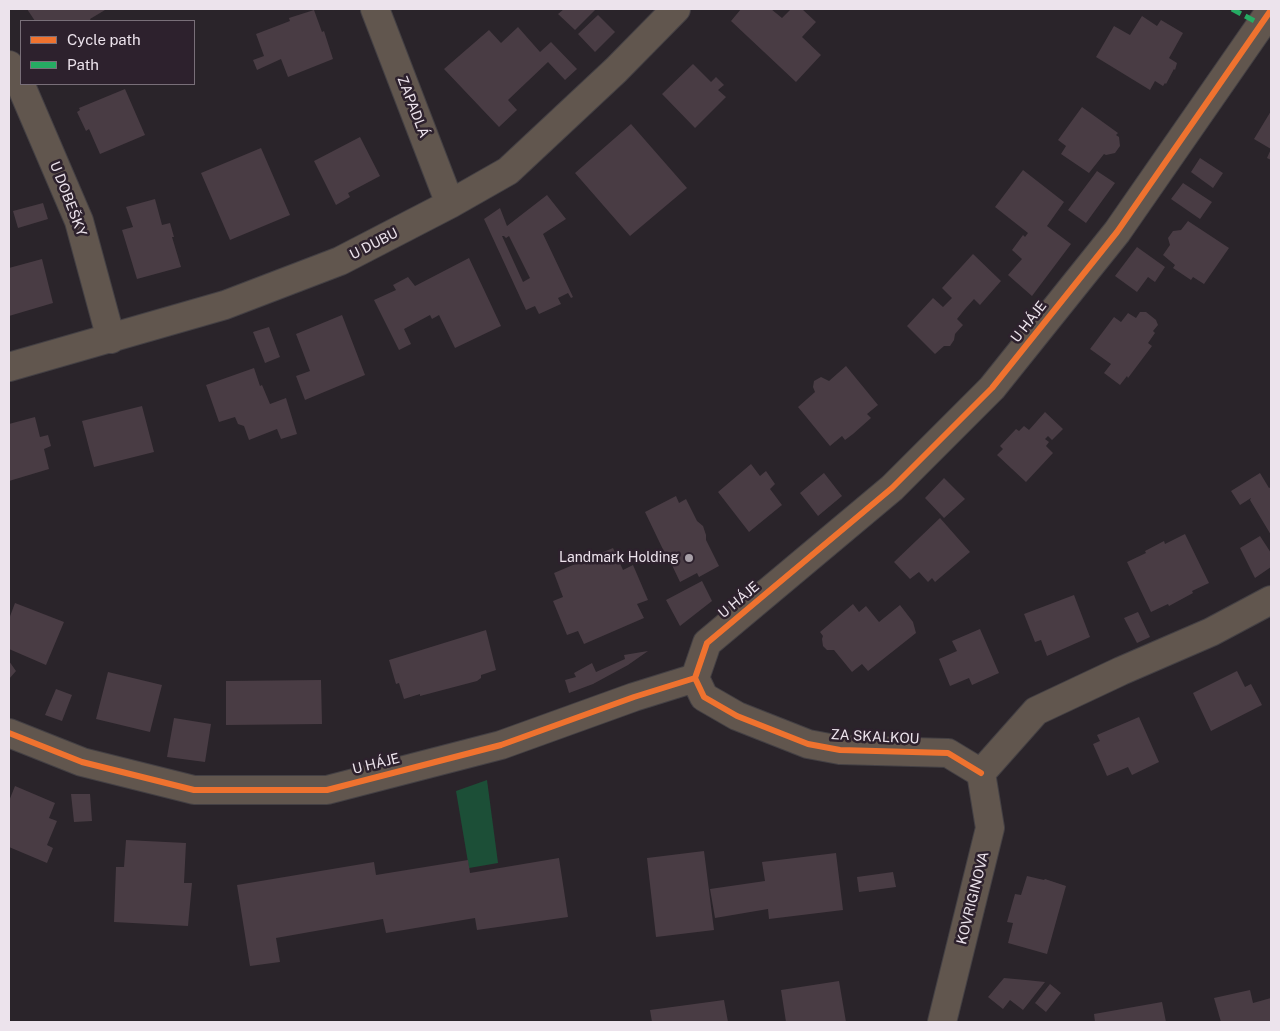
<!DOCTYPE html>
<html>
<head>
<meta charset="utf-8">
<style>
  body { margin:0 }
  #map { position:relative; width:1280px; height:1031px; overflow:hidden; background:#2a242a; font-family:"Public Sans",sans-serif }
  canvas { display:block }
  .frame { position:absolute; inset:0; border:10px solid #ece3ec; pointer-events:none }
  .legend { position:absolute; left:20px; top:20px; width:175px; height:65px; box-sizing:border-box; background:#2d212d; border:1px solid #796f79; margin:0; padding:6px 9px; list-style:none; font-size:15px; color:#ece3ec }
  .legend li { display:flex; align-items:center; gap:10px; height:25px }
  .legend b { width:25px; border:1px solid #796f79 }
</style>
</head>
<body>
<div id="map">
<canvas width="1280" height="1031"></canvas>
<div class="frame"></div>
<ul class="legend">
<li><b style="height:6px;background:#ef722f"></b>Cycle path</li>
<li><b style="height:6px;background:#26ab63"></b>Path</li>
</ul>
</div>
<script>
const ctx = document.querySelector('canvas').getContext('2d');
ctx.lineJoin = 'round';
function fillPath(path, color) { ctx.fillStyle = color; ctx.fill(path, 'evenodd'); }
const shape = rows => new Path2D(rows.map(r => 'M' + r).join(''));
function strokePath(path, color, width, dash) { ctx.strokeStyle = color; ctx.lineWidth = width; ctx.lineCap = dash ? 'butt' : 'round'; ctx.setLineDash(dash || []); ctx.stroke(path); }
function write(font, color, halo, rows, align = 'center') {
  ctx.font = font + ' "Public Sans",sans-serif'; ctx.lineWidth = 5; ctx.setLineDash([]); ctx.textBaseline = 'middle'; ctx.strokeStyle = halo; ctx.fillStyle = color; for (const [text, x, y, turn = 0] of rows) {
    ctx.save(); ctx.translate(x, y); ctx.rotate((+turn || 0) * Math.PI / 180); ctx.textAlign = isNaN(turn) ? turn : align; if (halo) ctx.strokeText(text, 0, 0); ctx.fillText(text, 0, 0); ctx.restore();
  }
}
fillPath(shape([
  [487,780,498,863,469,868,456,791]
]), '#1c4f37');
fillPath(shape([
  [27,9,104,9,105,10,90,19,91,21,35,21],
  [564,9,596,9,575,30,558,14],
  [741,9,771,9,782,18,791,9,802,9,816,22,802,37,821,55,796,82,731,21],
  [314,10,322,32,324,31,333,59,288,77,281,59,257,70,253,60,264,56,256,34,290,21,289,18],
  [598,15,615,32,595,52,578,34],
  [1142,16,1157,26,1161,20,1183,33,1169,58,1177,63,1175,70,1174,69,1166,84,1165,83,1163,86,1155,81,1150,90,1096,57,1114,26,1130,35],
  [518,27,540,52,551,42,577,69,565,80,548,62,508,100,517,110,499,127,444,69,489,30,501,43],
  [693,64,711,82,716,77,724,85,718,90,726,97,695,128,662,94],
  [125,89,145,135,100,154,89,129,86,131,77,112,80,110,79,108],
  [1082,107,1118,133,1116,135,1119,137,1120,146,1115,153,1106,155,1104,154,1089,173,1061,154,1066,146,1058,140],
  [1271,111,1271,160,1267,158,1271,149,1254,139],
  [631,124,687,188,630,236,575,173],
  [360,137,380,176,348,193,350,197,336,205,314,161],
  [261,148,290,215,230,240,201,173],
  [1200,158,1223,173,1213,188,1191,172],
  [1023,170,1064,202,1047,226,1071,244,1032,296,1008,275,1022,259,1012,250,1023,235,1025,237,1028,233,995,207],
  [1097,171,1115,183,1086,223,1068,210],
  [1183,183,1212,202,1200,219,1171,199],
  [547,195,566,219,543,234,573,297,571,298,568,293,558,298,561,304,539,314,535,306,526,310,484,219,500,208,507,226],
  [502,236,504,236,506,238,509,236,530,278,523,282],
  [155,199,162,225,170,223,174,237,172,237,181,267,137,279,122,230,133,227,126,207],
  [43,203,48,219,18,228,13,211],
  [1188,221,1229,248,1204,284,1193,277,1191,280,1173,268,1175,265,1163,255,1170,245,1168,238,1173,231,1181,230],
  [1137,247,1165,267,1155,282,1148,277,1137,292,1115,276],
  [973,254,1001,281,980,305,974,299,965,309,957,319,963,325,955,334,954,340,950,346,944,346,935,354,907,326,933,298,943,307,952,298,942,288],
  [469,258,501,326,455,348,439,315,432,319,430,315,404,329,411,344,399,350,374,300,396,290,393,285,408,277,415,286],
  [42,259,53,303,9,316,9,268],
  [1140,312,1146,312,1156,320,1158,325,1153,331,1155,333,1148,343,1152,346,1128,378,1127,376,1120,385,1104,373,1111,364,1090,349,1114,317,1121,322,1128,313,1136,318],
  [342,315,365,375,305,400,296,376,310,371,296,334],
  [269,327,280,357,265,363,253,332],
  [846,366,878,405,867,414,871,418,853,434,845,440,842,436,830,446,798,407,815,392,813,387,814,381,821,377,829,381],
  [254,368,260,386,262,385,270,404,286,398,297,434,281,439,277,429,249,440,244,426,238,424,235,417,219,422,206,385],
  [142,406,154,452,94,467,82,421],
  [1045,412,1063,429,1052,440,1048,436,1045,439,1049,442,1046,446,1053,453,1026,482,997,455,1003,449,1000,446,1016,429,1019,431,1024,426,1029,430],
  [35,417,40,437,48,435,51,446,44,449,49,469,9,481,9,424],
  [751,464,760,476,766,471,775,484,770,489,782,505,749,532,718,492],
  [824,473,842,496,818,516,800,493],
  [1260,473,1269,488,1271,487,1271,535,1250,500,1251,498,1240,505,1231,491],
  [944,478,965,499,944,518,925,498],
  [676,496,679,503,686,499,697,521,703,526,706,535,706,540,719,566,699,577,697,573,680,582,670,561,669,562,645,512],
  [940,518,970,552,935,582,932,578,928,582,919,572,910,579,894,562],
  [1185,534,1209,583,1192,591,1193,593,1169,606,1168,604,1151,612,1127,562,1146,553,1145,551,1164,541,1165,544],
  [1260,536,1271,553,1271,567,1255,578,1240,548],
  [613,548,623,570,633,565,648,600,637,604,644,618,584,644,578,631,567,635,553,601,563,597,554,573],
  [702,581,712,601,680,626,666,600],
  [1074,595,1090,637,1047,656,1041,640,1035,642,1024,614],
  [15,603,64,622,46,665,9,649,9,619],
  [853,604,859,612,866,606,879,622,900,605,913,622,916,633,868,671,862,664,852,672,834,650,827,650,823,646,822,639,823,636,820,632],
  [1138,612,1150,637,1137,643,1124,618],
  [980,629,999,673,972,685,969,678,950,686,939,659,957,651,952,641],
  [486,630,496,670,481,675,481,678,477,681,420,696,420,694,404,699,399,683,396,684,389,660],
  [648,651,628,665,593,684,569,693,565,680,576,677,574,673,592,663,596,672,625,659,624,655],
  [9,661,16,671,9,679],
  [1237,671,1245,687,1251,684,1262,705,1211,731,1193,693],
  [108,672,162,685,150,732,96,719],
  [321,680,322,724,226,725,226,681],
  [56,689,72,695,62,721,45,715],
  [1139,717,1159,762,1132,775,1128,767,1107,776,1093,744,1100,741,1097,735],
  [174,718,211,724,205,762,167,757],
  [15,786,55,803,49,818,57,821,47,845,53,848,47,863,9,847,9,801],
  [71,794,90,794,92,821,74,822],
  [126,840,186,843,184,883,192,883,188,926,114,922,116,867,124,867],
  [704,851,714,930,656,937,647,858],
  [836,853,843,910,769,919,768,909,715,918,710,889,765,881,762,862],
  [559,858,568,917,477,930,475,918,386,933,383,919,276,938,280,962,250,966,237,885,374,862,376,875,468,860,470,873],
  [893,872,896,887,859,892,857,877],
  [1027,876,1044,880,1045,879,1066,886,1047,954,1008,943,1013,923,1007,922,1015,894,1021,895],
  [1004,978,1026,980,1045,982,1023,1010,1010,1000,1003,1009,988,997],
  [839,981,846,1022,786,1022,781,990],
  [1050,984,1061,993,1046,1012,1035,1003],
  [1250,990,1253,1003,1271,998,1271,1022,1221,1022,1214,998],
  [724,1000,728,1022,652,1022,650,1010],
  [1162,1002,1166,1022,1095,1022,1094,1014]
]), '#493c44');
const minor = shape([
  [375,9,450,204],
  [9,65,19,81,79,221,111,339],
  [9,367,225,305,340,261,450,204,508,171,616,70,676,9],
  [695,678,707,643,892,488,992,388,1117,232,1271,10],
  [695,678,704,697,737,716,808,744,840,750,948,753,981,773],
  [9,733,82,762,194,790,327,790,501,745,634,697,695,678],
  [981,773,1036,711,1121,671,1211,632,1271,600],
  [942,1022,990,828,981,773]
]);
strokePath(minor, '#444044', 30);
strokePath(minor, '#61564e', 28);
strokePath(shape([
  [1232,9,1262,25]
]), '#26ab63', 5, [10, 5]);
strokePath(shape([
  [695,678,707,643,892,488,992,388,1117,232,1271,10],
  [695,678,704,697,737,716,808,744,840,750,948,753,981,773],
  [9,733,82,762,194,790,327,790,501,745,634,697,695,678]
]), '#ef722f', 6);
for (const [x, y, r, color] of [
  [689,558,5,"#a8a0a8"]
]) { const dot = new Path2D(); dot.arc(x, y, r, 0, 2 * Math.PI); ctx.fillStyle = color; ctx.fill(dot); strokePath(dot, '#2d212d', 2); }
write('14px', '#ece3ec', '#2d212d', [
  ["ZAPADLÁ",413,107,69],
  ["U DOBEŠKY",68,199,69],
  ["U DUBU",374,244,-27],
  ["U HÁJE",1029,322,-52],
  ["U HÁJE",739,600,-40],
  ["ZA SKALKOU",875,737,3],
  ["U HÁJE",376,764,-14],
  ["KOVRIGINOVA",973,898,-76]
]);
write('14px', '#ece3ec', '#2d212d', [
  ["Landmark Holding",679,558]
], 'right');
</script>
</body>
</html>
